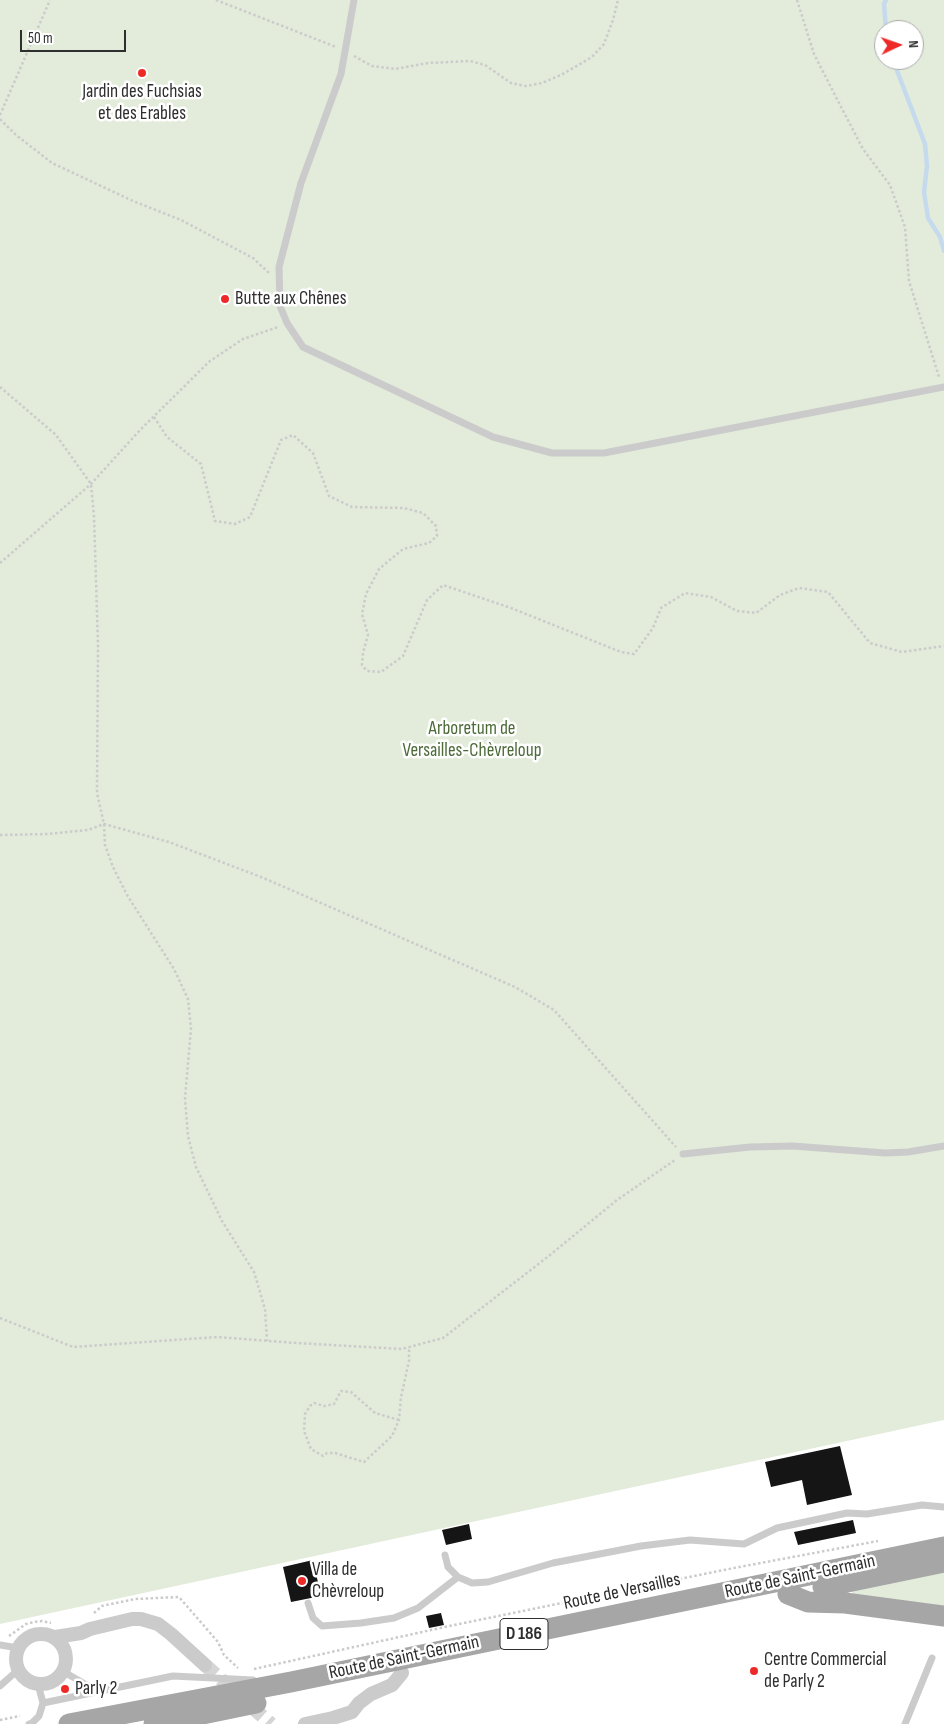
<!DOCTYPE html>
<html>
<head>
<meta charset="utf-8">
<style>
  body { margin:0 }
  #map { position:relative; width:944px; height:1724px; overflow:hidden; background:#fff; font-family:"Sofia Sans Condensed",sans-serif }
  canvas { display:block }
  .north { position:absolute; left:874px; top:20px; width:50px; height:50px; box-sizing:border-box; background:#fff; border:1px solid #ababab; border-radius:50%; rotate:87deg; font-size:14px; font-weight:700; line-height:20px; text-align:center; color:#2e2e2e }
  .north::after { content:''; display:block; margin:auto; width:18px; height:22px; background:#ed2a28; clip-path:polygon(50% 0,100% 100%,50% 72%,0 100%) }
  .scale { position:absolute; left:20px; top:30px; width:106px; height:22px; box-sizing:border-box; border:2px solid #2e2e2e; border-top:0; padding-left:6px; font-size:15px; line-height:18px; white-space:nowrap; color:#2e2e2e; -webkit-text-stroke:4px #fff; paint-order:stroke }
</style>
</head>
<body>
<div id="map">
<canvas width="944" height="1724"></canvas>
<div class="north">N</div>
<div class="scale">50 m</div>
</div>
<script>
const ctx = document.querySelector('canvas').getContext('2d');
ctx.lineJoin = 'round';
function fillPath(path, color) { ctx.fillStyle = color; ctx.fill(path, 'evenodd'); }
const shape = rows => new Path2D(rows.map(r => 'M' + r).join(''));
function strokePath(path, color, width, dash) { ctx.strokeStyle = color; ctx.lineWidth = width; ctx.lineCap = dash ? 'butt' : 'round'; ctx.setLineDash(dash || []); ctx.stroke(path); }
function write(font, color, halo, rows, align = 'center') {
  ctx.font = font + ' "Sofia Sans Condensed",sans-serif'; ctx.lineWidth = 5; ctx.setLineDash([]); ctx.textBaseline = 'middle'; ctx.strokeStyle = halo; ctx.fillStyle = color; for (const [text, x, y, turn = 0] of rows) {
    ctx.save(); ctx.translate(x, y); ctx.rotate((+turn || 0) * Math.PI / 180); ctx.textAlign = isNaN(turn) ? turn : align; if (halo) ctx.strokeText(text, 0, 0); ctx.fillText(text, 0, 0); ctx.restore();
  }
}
fillPath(shape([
  [0,0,944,0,944,1420,0,1624],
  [884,30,914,30,914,60,884,60],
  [944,1570,944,1609,853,1599,852,1587]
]), '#e3ecdb');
strokePath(shape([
  [886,0,884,4,886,30],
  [893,60,925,144,927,166,924,192,928,218,940,237,944,251]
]), '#c6daed', 4.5);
fillPath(shape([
  [840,1446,852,1495,807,1505,802,1480,771,1487,765,1462],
  [853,1520,856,1533,798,1545,794,1532],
  [469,1524,472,1539,446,1545,442,1530],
  [313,1560,321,1596,291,1602,283,1567],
  [441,1613,444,1625,429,1628,426,1616]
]), '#151515');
strokePath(shape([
  [205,1665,271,1724]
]), '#d5d5d5', 14, [14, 7]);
strokePath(shape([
  [216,0,336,47],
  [797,0,814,54,838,101,863,149,890,185,905,227,909,281,939,377],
  [354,56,372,66,395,69,428,63,470,61,485,65,511,83,526,86,542,83,561,75,592,57,604,44,613,20,618,0],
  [0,115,50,0],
  [0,119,16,135,52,163,133,201,181,220,253,258,269,273],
  [0,387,56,435,91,484,94,516,98,645,97,793,104,824,105,845,113,867,127,895,174,969,188,999,191,1029,185,1098,188,1136,196,1167,222,1221,254,1272,265,1309,267,1341],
  [154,417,167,437,201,464,215,521,235,524,250,517,281,440,293,435,313,453,329,496,352,507,404,508,423,513,436,526,437,536,429,543,403,549,379,569,366,594,362,614,368,635,363,653,362,665,367,671,381,672,403,656,427,600,443,585,511,608,621,652,634,654,653,628,661,608,685,593,711,597,737,611,756,613,780,595,799,588,828,592,870,643,902,652,944,646],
  [0,563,91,484,141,429,210,361,243,339,278,327],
  [0,835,47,834,88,830,104,824,169,842,261,877,515,987,554,1010,676,1147],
  [0,1318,73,1347,217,1337,296,1343,402,1349,443,1338,550,1255,617,1200,675,1160],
  [399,1420,375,1413,351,1392,341,1391,334,1404,324,1406,314,1403,310,1406,305,1414,304,1431,311,1449,323,1456,327,1453,335,1453,364,1462,392,1436,399,1420,401,1397,409,1361,409,1347],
  [94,1613,102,1606,135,1599,179,1597,218,1642,224,1655,238,1668],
  [9,1636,26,1624,34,1622,42,1621,51,1623],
  [254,1669,454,1625,734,1568,878,1541],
  [0,1720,20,1716]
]), '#cbcbcb', 2.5, [2.5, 2.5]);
strokePath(shape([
  [354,0,341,74,301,183,279,267,280,306,287,323,303,347,493,437,552,453,604,453,944,387],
  [683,1154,750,1147,793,1146,885,1153,908,1152,944,1146],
  [445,1555,448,1567,458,1577,472,1583,488,1582,553,1563,641,1546,690,1540,744,1544,777,1528,847,1513,867,1514,922,1505,944,1507],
  [308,1603,313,1618,322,1626,361,1623,394,1618,418,1608,458,1577],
  [0,1645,18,1648],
  [64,1672,97,1691],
  [0,1686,18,1670],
  [43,1703,173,1676,253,1680],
  [29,1724,32,1723,39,1716,43,1703,38,1684],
  [905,1724,932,1658]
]), '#cbcbcb', 7);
strokePath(shape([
  '16 1659a25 25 0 1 1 50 0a25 25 0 1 1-50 0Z',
  [55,1637,81,1633,90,1629,132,1619,141,1619,158,1624,171,1634,205,1665],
  [305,1724,333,1718,352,1712,359,1703,371,1694,392,1685,402,1673]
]), '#cbcbcb', 14);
strokePath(shape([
  [823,1587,944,1562],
  [788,1594,808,1602,845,1603,944,1616],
  [69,1724,291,1682,944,1547],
  [154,1724,256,1703]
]), '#a6a6a6', 21);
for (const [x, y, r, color] of [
  [142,73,5,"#ed2a28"],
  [225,299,5,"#ed2a28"],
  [302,1581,5,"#ed2a28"],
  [754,1671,5,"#ed2a28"],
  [65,1689,5,"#ed2a28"]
]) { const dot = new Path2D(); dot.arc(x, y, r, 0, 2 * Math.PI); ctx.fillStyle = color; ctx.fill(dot); strokePath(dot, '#fff', 2); }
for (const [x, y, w] of [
  [524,1634,48]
]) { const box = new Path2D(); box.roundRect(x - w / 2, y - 15.5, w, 31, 4); ctx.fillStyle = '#fff'; ctx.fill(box); strokePath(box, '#2e2e2e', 1); }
write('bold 18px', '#2e2e2e', null, [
  ["D 186",524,1634]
]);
write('19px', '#2e2e2e', '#fff', [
  ["Jardin des Fuchsias",142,92,"center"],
  ["et des Erables",142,114,"center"],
  ["Butte aux Chênes",235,299],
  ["Villa de",312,1570],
  ["Chèvreloup",312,1592],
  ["Centre Commercial",764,1660],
  ["de Parly 2",764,1682],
  ["Parly 2",75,1689]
], 'left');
write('19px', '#4c6b39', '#fff', [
  ["Arboretum de",472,729],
  ["Versailles-Chèvreloup",472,751]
]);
write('19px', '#2e2e2e', '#fff', [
  ["Route de Saint-Germain",800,1577,-12],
  ["Route de Versailles",622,1592,-12],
  ["Route de Saint-Germain",404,1658,-12]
]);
</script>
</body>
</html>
